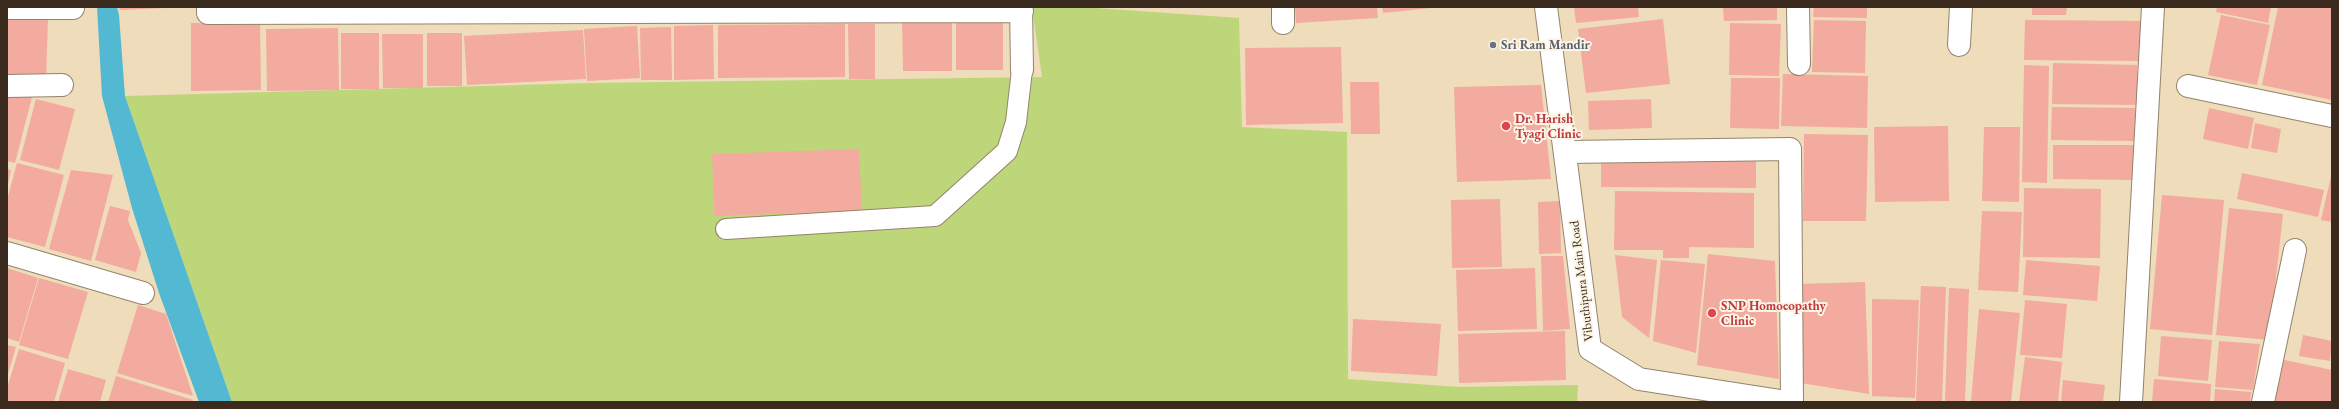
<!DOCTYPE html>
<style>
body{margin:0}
#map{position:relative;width:2339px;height:409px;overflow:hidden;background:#eedcba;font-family:"EB Garamond",serif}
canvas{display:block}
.frame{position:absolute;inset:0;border:8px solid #3b2a1e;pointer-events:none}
</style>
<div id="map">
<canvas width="2339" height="409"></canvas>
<div class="frame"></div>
</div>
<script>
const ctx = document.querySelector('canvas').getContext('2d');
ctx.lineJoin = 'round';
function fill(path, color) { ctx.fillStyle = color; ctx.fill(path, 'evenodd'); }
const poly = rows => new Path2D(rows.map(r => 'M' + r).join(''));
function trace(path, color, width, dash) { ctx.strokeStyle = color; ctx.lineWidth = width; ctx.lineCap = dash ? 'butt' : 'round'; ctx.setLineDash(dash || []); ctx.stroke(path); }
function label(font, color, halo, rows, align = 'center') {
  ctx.font = font + ' "EB Garamond",serif'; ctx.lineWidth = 4; ctx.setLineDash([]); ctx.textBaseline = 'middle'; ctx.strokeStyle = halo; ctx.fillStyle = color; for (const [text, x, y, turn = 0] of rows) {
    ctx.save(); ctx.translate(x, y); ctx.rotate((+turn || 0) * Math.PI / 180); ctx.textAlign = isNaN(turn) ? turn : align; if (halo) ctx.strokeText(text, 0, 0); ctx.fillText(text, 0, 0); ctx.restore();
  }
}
fill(poly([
 [1032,7,1082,7,1239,18,1242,127,1347,132,1348,379,1459,387,1578,385,1577,402,232,402,125,96,590,83,1042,77]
]), '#bed67a');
fill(poly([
 [97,7,117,7,119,15,125,96,232,402,199,402,159,293,132,208,102,96]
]), '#53b8d1');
fill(poly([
 [119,7,166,7,166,8,120,10],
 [1295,7,1377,7,1378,18,1296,23],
 [1382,7,1431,7,1431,8,1383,13],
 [1574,7,1638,7,1639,17,1576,23],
 [1723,7,1777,7,1777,20,1724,21],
 [1814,7,1867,7,1867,18,1813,17],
 [2032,7,2067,7,2066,15,2032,15],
 [2217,7,2271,7,2268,23,2216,12],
 [2278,7,2332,7,2332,100,2262,85],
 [2221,15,2270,25,2257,85,2208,75],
 [956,18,1003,18,1003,70,956,70],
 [7,19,48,20,46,78,7,76],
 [952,19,952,71,903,71,902,20],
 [1663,19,1670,84,1586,93,1578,29],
 [1814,20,1866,21,1865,73,1812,72],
 [2025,20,2142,21,2141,61,2024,60],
 [191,23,260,23,261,90,191,91],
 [1730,23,1781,24,1779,76,1729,75],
 [845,24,845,77,718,78,718,25],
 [848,24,875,24,875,79,849,79],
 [713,25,714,79,674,80,674,26],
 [637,26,640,78,587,81,584,29],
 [671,27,672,80,641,80,640,28],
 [338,28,339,90,267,91,266,29],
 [583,30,586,79,467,85,464,36],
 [341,33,379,33,379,89,341,89],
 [427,33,462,33,462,86,427,86],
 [382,34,423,34,423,88,383,88],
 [1341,47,1343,123,1246,125,1245,48],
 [2053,63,2137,65,2137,105,2052,104],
 [2024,65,2049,66,2047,183,2022,182],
 [1783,74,1868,76,1867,128,1781,126],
 [1731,78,1780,78,1779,129,1730,128],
 [1350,82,1379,82,1380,134,1351,134],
 [1541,85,1551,179,1457,182,1454,87],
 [7,97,32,97,15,163,7,161],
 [36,99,75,109,59,170,20,160],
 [1651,99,1652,128,1589,130,1588,101],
 [2052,107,2135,108,2135,141,2051,140],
 [2209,108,2254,118,2248,149,2203,139],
 [2255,123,2281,129,2277,153,2251,148],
 [1948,126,1949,201,1875,202,1874,127],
 [1984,127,2020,127,2019,202,1982,201],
 [1804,134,1868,135,1866,221,1803,221],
 [2053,145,2135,145,2135,180,2053,179],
 [859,149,862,211,714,216,712,154],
 [1601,160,1756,161,1756,188,1601,187],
 [17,163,64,175,45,247,7,237,7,200],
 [7,169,11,170,8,184,7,184],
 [71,170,113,175,91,261,49,249],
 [2332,172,2332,222,2321,220],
 [2242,173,2324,190,2318,217,2237,199],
 [2024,188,2101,189,2100,258,2023,257],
 [1615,191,1754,193,1754,248,1689,247,1689,258,1663,258,1663,250,1614,250],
 [2162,195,2224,200,2212,335,2150,329],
 [1500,199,1502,267,1452,268,1451,200],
 [1560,201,1561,253,1539,254,1538,202],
 [110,206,130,211,128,220,141,253,136,272,95,260],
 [2229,208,2283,214,2269,340,2216,335],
 [1982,211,2022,212,2018,292,1978,290],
 [1708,254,1775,261,1779,379,1697,365],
 [1615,255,1657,260,1649,338,1622,317],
 [1541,256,1563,256,1570,329,1543,331],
 [1661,260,1705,264,1696,353,1653,341],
 [2026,260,2100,266,2097,301,2023,295],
 [7,268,38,278,19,342,7,338],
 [1535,268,1537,329,1458,331,1456,270],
 [39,278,88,292,68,359,19,345],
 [1865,282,1869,394,1801,383,1799,284],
 [1921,286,1946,287,1942,402,1916,401],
 [1949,288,1969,289,1965,402,1945,402],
 [1872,299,1919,300,1915,398,1872,396],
 [2025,300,2067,304,2062,358,2020,355],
 [138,305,166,314,193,396,117,373],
 [1979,309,2020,313,2011,402,1971,402],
 [1353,319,1441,324,1437,376,1351,371],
 [1565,331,1566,380,1459,383,1458,334],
 [2303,335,2332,341,2330,361,2299,356],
 [2161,336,2212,340,2208,381,2158,376],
 [2219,341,2260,344,2253,390,2215,387],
 [7,345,16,347,7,377],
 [19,349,65,363,54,402,7,402,7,388],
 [2025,357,2062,362,2058,402,2019,402],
 [2280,359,2332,370,2332,402,2271,402],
 [68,369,106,380,100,402,58,402],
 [116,376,193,400,192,402,108,402],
 [2154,379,2211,384,2210,402,2152,402],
 [2063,380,2105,385,2103,402,2061,402],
 [2215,389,2251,392,2250,402,2214,402]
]), '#f2ab9e');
const service = poly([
 [726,229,935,216,1007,151,1016,122,1022,70]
]);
const minor = poly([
 [208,7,208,13,1022,11],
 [1021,7,1022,70],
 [1283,7,1283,23],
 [1798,7,1799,64],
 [7,8,73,8],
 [1959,45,1961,7],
 [7,86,62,85],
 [2188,86,2332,116],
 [1566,152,1790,149,1792,402],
 [7,253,143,293],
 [2131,402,2153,7],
 [2263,402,2295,250]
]);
const tertiary = poly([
 [1546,7,1590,349,1639,379,1787,402]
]);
trace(service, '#94836c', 22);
trace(minor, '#94836c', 24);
trace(tertiary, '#94836c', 24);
trace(service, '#fff', 20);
trace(minor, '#fff', 22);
trace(tertiary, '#fff', 22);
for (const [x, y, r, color] of [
 [1493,45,4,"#6b7280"],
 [1506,126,5,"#e0444e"],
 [1712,313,5,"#e0444e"]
]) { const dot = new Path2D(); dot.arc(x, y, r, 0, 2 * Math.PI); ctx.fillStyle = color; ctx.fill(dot); trace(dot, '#fcf5e5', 1.5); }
label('bold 13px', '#5b616d', '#fcf5e5', [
 ["Sri Ram Mandir",1501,45]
], 'left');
label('bold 13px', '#be3a42', '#fcf5e5', [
 ["Dr. Harish",1515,119],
 ["Tyagi Clinic",1515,134],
 ["SNP Homoeopathy",1721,306],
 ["Clinic",1721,321]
], 'left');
label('13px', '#3b2a1e', '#fcf5e5', [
 ["Vibuthipura Main Road",1582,281,-97]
]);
</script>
